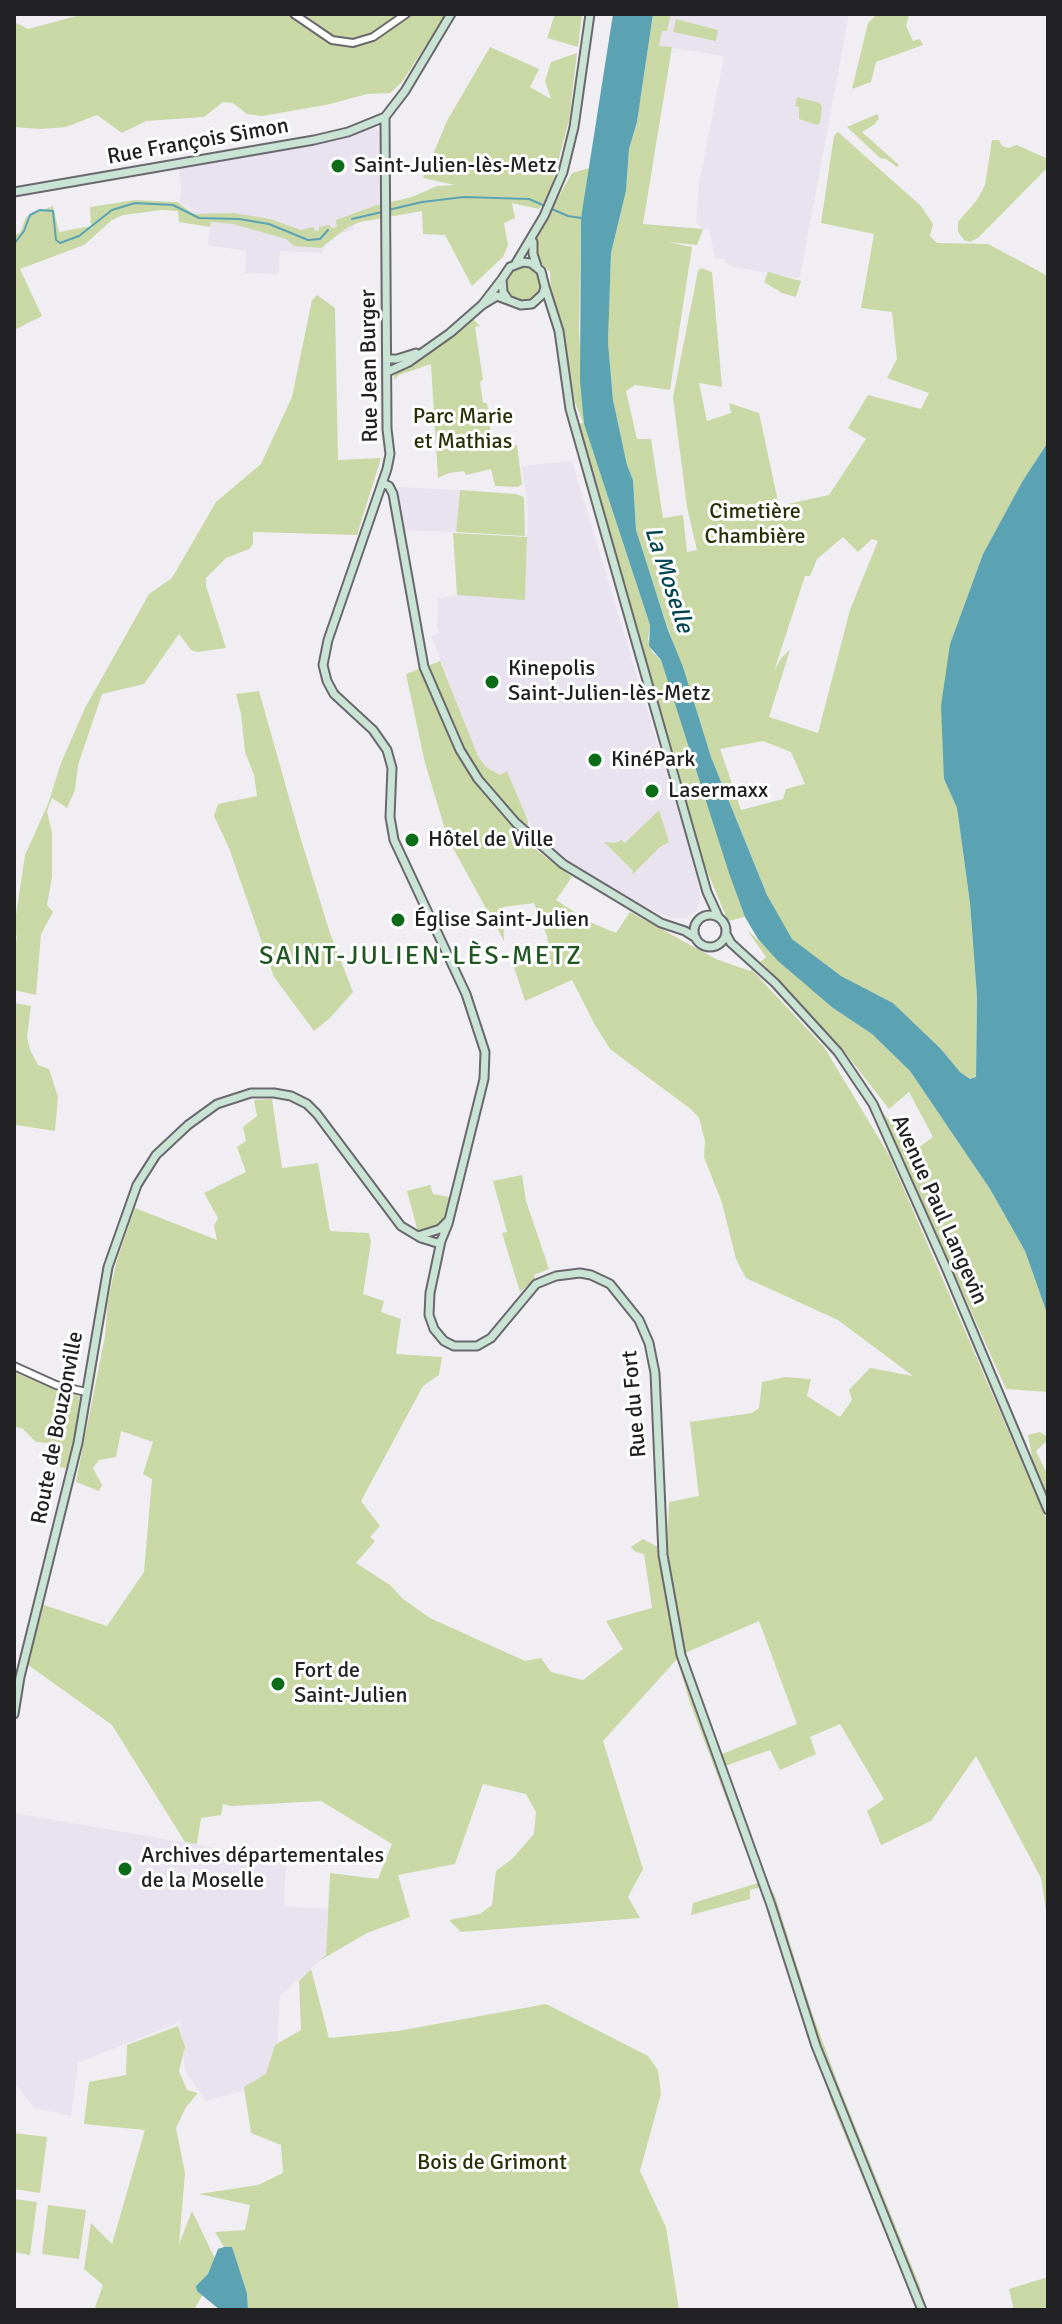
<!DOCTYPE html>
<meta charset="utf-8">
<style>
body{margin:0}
#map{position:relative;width:1062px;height:2324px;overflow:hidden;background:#f0eef3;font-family:Signika,sans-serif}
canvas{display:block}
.frame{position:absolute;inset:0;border:16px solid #212022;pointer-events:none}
</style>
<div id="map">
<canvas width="1062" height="2324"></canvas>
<div class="frame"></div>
</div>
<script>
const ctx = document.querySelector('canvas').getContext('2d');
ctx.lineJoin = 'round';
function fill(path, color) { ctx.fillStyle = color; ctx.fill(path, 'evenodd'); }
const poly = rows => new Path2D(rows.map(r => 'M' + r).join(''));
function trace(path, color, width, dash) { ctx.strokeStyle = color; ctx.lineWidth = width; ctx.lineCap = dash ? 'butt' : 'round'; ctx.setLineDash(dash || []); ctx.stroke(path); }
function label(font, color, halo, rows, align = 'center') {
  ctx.font = font + ' Signika,sans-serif'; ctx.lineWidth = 6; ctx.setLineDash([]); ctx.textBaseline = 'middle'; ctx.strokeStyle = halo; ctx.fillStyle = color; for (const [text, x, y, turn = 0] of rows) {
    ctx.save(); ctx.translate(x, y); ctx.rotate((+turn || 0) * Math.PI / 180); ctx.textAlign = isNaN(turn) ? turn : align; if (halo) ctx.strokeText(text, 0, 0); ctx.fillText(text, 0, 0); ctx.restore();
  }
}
fill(poly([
 [671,14,849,14,800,277,796,278,729,266,724,259,715,258,709,230,703,229,696,223,699,184,724,56,659,46,662,31,667,31],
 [376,128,380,132,380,207,351,214,354,230,330,235,322,253,280,251,279,274,245,273,246,251,208,245,211,216,194,214,190,207,179,204,181,192,179,169,303,146],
 [572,461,690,851,700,892,700,902,695,912,686,918,670,918,628,900,576,869,541,838,528,821,507,772,501,775,486,767,478,756,431,636,439,633,437,626,438,599,457,595,525,599,528,510,522,466],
 [396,487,460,490,456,532,404,530],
 [14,1813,286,1860,284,1906,328,1909,326,1955,280,1996,277,2054,270,2075,249,2089,206,2101,185,2071,180,2022,78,2063,71,2116,34,2108,14,2081]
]), '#e9e3ef');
fill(poly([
 [98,14,289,14,313,33,331,37,305,14,446,14,402,82,390,93,367,94,326,105,262,116,247,114,233,103,223,102,204,117,146,121,122,133,97,115,66,127,41,129,14,127,14,22,28,29,77,16],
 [555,14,582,14,578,47,547,38],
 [653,14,671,14,667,31,662,31,659,46,672,47,643,224,703,229,697,245,668,242,692,247,670,390,635,385,626,391,637,439,651,439,663,518,683,515,687,552,697,550,687,507,673,397,698,271,701,268,712,272,722,387,699,383,707,421,731,413,729,403,759,413,779,506,829,495,866,439,848,428,868,395,921,409,929,393,887,378,897,359,892,312,861,308,874,234,821,223,834,136,838,132,921,206,933,224,930,236,937,243,988,244,1048,276,1048,442,1022,482,983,554,950,644,944,779,957,808,970,903,977,997,976,1077,970,1079,960,1072,941,1049,893,1003,841,976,808,953,792,939,782,925,767,895,711,757,641,548,636,530,633,480,627,465,613,400,608,342,609,309,611,253,626,191,629,149,637,122],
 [843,537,858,552,872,539,878,541,850,610,818,733,769,717,790,650,781,658,774,671,805,576,810,576,817,559],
 [763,741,791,752,805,784,786,789,783,799,741,810,720,749],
 [877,14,909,14,906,26,913,41,920,39,923,45,876,62,871,82,852,89,868,23],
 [676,19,718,30,716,41,673,32],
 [490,47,539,69,530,87,551,99,545,81,551,62,577,53,569,120,549,196,539,209,512,203,515,218,504,223,508,245,503,257,472,286,445,235,423,234,422,211,360,222,348,227,321,248,294,246,286,239,233,224,211,222,210,227,179,222,178,211,162,210,123,215,112,220,84,245,20,269,42,316,14,330,14,235,20,233,26,217,53,206,59,232,91,226,90,207,135,200,177,202,194,214,233,213,270,219,301,230,313,227,315,231,319,230,319,227,330,225,331,228,337,227,336,220,374,206,412,197,437,186,455,185,423,178,447,121],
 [797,97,820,103,822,107,820,123,817,125,799,119,799,107,795,106],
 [877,114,879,118,875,124,862,132,899,165,897,167,886,159,880,158,847,127],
 [992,140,999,140,1002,146,1008,148,1017,145,1048,159,1048,167,978,238,970,242,964,240,958,232,958,222,977,200,985,185],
 [590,168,581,218,579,328,584,424,650,625,648,639,652,652,661,660,745,917,728,921,689,828,574,424,583,423,575,402,562,325,551,297,550,272,541,263,534,251,536,237,572,173],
 '506 284a18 18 0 1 1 36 0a18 18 0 1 1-36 0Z',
 [768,272,801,281,796,297,782,293,764,282],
 [317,295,335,308,338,460,381,458,357,535,253,532,253,544,249,549,226,558,206,578,206,586,226,648,197,652,191,650,179,634,144,684,102,694,78,765,75,790,67,808,52,798,47,811,52,833,52,877,47,905,53,912,41,934,36,995,14,990,14,957,17,937,14,928,25,855,48,804,61,763,85,708,149,594,172,578,216,502,261,464,292,397,312,300],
 [473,319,480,326,475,327,483,380,480,382,483,403,487,403,492,444,494,447,517,445,522,484,518,487,495,486,491,469,466,475,464,471,449,473,438,478,431,364,399,375,394,380,394,375,399,370,428,353],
 [460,490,516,494,524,497,525,536,456,532],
 [453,533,527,537,525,600,457,595],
 [440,661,478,756,486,767,500,775,507,771,528,821,526,842,572,877,556,900,590,922,616,933,630,912,716,959,750,971,766,957,747,930,833,1008,872,1034,910,1071,990,1189,1025,1251,1048,1316,1048,1392,1006,1389,882,1113,918,1148,933,1137,909,1092,889,1109,840,1046,762,963,752,970,824,1047,889,1155,1048,1523,1048,1923,1041,1878,976,1756,931,1821,881,1845,867,1811,884,1799,840,1724,810,1737,816,1754,780,1770,770,1750,725,1766,767,1882,775,1896,811,2010,839,2086,919,2284,927,2310,917,2310,834,2109,760,1887,750,1890,750,1899,691,1915,693,1903,758,1883,690,1703,677,1659,603,1741,643,1869,628,1897,640,1918,461,1932,449,1920,480,1914,492,1905,496,1871,512,1859,534,1834,536,1812,526,1794,483,1784,455,1864,398,1875,410,1917,367,1933,319,1961,326,1955,330,1873,378,1879,392,1844,321,1801,231,1806,223,1804,221,1815,201,1818,197,1844,185,1842,112,1725,24,1662,38,1603,107,1626,144,1572,152,1479,143,1474,153,1442,121,1431,116,1457,99,1460,93,1468,102,1485,99,1491,76,1482,105,1336,108,1301,116,1263,135,1208,217,1240,214,1226,218,1218,204,1193,246,1172,237,1147,246,1141,243,1127,257,1116,254,1100,272,1099,282,1168,318,1163,330,1231,369,1233,371,1242,363,1294,384,1301,381,1312,401,1319,396,1354,442,1357,439,1375,423,1386,361,1501,380,1526,370,1537,375,1541,356,1563,390,1585,403,1599,430,1618,525,1661,541,1658,551,1672,583,1680,623,1649,606,1621,652,1608,644,1554,636,1552,631,1547,643,1539,656,1546,667,1545,669,1502,699,1496,690,1422,752,1413,759,1408,762,1382,785,1377,811,1379,807,1396,840,1417,852,1400,849,1390,870,1368,913,1376,838,1320,746,1278,736,1259,722,1203,704,1157,705,1141,699,1118,692,1110,610,1049,595,1025,572,980,525,1001,514,967,550,957,547,936,534,903,503,907,504,941,448,839,425,763,406,674],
 [759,1621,797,1724,722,1754,685,1653],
 [259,691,299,833,330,933,353,992,330,1018,314,1031,274,977,229,848,214,816,218,804,257,796,254,775,245,752,241,714,236,694],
 [659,810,669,842,660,847,632,875,633,871,604,842,616,843,621,840,625,843],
 [14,1003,31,1006,27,1037,30,1050,38,1065,49,1069,58,1097,55,1131,16,1125,14,1149],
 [522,1175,526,1201,549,1269,534,1275,535,1279,520,1292,502,1233,507,1232,493,1181],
 [430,1185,433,1194,450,1197,445,1219,438,1227,418,1232,407,1191],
 [14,1372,58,1391,80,1396,74,1442,66,1468,60,1467,59,1459,48,1443,36,1442,23,1429,14,1426],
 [1040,1432,1048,1437,1048,1440,1036,1451,1048,1476,1048,1496,1033,1463,1028,1435],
 [311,1969,329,2038,398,2031,546,2004,648,2056,658,2070,661,2094,640,2171,666,2227,679,2310,248,2310,247,2293,232,2248,224,2247,215,2232,245,2230,250,2205,199,2194,258,2185,283,2173,281,2145,251,2133,244,2087,266,2074,275,2045,301,2030,299,1981],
 [178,2026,185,2047,179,2071,187,2090,198,2093,186,2107,176,2128,185,2173,179,2244,192,2211,219,2267,195,2308,94,2310,103,2285,84,2269,91,2223,112,2244,145,2130,84,2124,89,2082,126,2075,127,2045],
 [14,2133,47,2137,40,2193,14,2189],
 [14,2199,37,2202,30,2255,14,2252],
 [48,2205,86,2210,79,2259,42,2254],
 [1048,2277,1048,2310,1014,2310,1009,2289]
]), '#cad8a5');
fill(poly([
 [613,14,653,14,637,122,629,149,626,191,611,253,608,342,613,400,627,465,633,480,636,530,668,630,683,667,711,757,767,895,792,939,841,976,893,1003,941,1049,960,1072,970,1079,976,1077,977,997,970,903,957,808,944,779,941,706,950,644,983,554,1022,482,1048,442,1046,798,1048,809,1048,1316,1025,1251,990,1189,910,1071,872,1034,833,1008,778,961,758,939,745,917,729,873,661,660,649,646,650,625,584,424,580,381,581,218],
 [224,2247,232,2247,247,2293,248,2310,220,2310,197,2291,196,2286,208,2274,218,2249]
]), '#5ba3b3');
trace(poly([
 [388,210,422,202,464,197,529,199,568,216,581,218],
 [352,219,382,212],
 [14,244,24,231,30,215,40,210,53,211,56,240,60,243,79,236,112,210,135,203,173,205,199,218,239,219,269,224,308,240,320,239,328,230]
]), '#5ba3b3', 2);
const tertiary = poly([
 [294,14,332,40,353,43,373,37,406,14],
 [14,1366,56,1385,86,1392]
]);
const secondary = poly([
 [451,14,405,91,385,117,387,429,390,454,387,469,328,640,323,665,327,681,334,694,373,730,387,750,392,768,390,817,394,840,466,994,485,1052,484,1079,448,1224,441,1241,430,1293,429,1315,434,1329,444,1341,454,1346,477,1346,491,1338,536,1284,556,1276,580,1273,591,1275,610,1284,639,1320,649,1343,655,1373,663,1555,681,1655,771,1905,816,2046,922,2310],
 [14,192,314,140,348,132,385,117],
 [533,242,533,254,537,266],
 [516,263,544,216,563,172,574,127,590,14],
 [545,287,559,331,570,409,707,892,718,916],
 [482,305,497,296,521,305,532,304,543,294,545,287,541,271,531,263,523,262,510,267,502,279,503,292,507,298],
 [387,359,397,359,416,353],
 [387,372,409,362,450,333,482,305,502,279],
 [382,483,389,486,393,494,424,667,460,750,478,779,516,823,563,864,661,923,685,931,696,938],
 '694 931a16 16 0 1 1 32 0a16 16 0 1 1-32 0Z',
 [726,934,731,943,775,983,838,1052,873,1104,947,1270,1048,1510],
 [418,1236,440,1229,448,1221],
 [14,1714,20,1677,78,1443,108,1267,137,1185,156,1155,188,1125,217,1104,251,1093,274,1093,291,1096,307,1104,317,1114,401,1226,421,1238,437,1243,441,1241]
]);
trace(tertiary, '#6a686c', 10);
trace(secondary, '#6a686c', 11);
trace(tertiary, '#fff', 6);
trace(secondary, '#c9e4d4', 7);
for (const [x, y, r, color] of [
 [338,166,8,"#0c6c18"],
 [492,682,8,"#0c6c18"],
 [595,760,8,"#0c6c18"],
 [652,791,8,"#0c6c18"],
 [412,840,8,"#0c6c18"],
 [398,920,8,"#0c6c18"],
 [278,1684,8,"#0c6c18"],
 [125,1869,8,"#0c6c18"]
]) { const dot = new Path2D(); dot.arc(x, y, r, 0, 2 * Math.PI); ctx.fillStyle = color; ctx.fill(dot); trace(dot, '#fff', 3); }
label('22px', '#212022', '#fff', [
 ["Rue François Simon",198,142,-10],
 ["Rue Jean Burger",370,366,-91],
 ["Avenue Paul Langevin",939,1210,66],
 ["Rue du Fort",635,1404,-95],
 ["Route de Bouzonville",58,1428,-79]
]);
label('22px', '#212022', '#fff', [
 ["Saint-Julien-lès-Metz",354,166],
 ["Kinepolis",508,669],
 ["Saint-Julien-lès-Metz",508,694],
 ["KinéPark",611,760],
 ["Lasermaxx",668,791],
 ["Hôtel de Ville",428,840],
 ["Église Saint-Julien",414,920],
 ["Fort de",294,1671],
 ["Saint-Julien",294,1696],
 ["Archives départementales",141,1856],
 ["de la Moselle",141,1881]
], 'left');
label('22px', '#283106', '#fff', [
 ["Parc Marie",463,417],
 ["et Mathias",463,442],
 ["Cimetière",755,512],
 ["Chambière",755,537],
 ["Bois de Grimont",492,2163]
]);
label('italic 24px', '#004551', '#fff', [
 ["La Moselle",668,580,72]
]);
ctx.letterSpacing = '2px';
label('26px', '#205622', '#fff', [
 ["SAINT-JULIEN-LÈS-METZ",421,957]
]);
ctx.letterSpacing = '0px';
</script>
